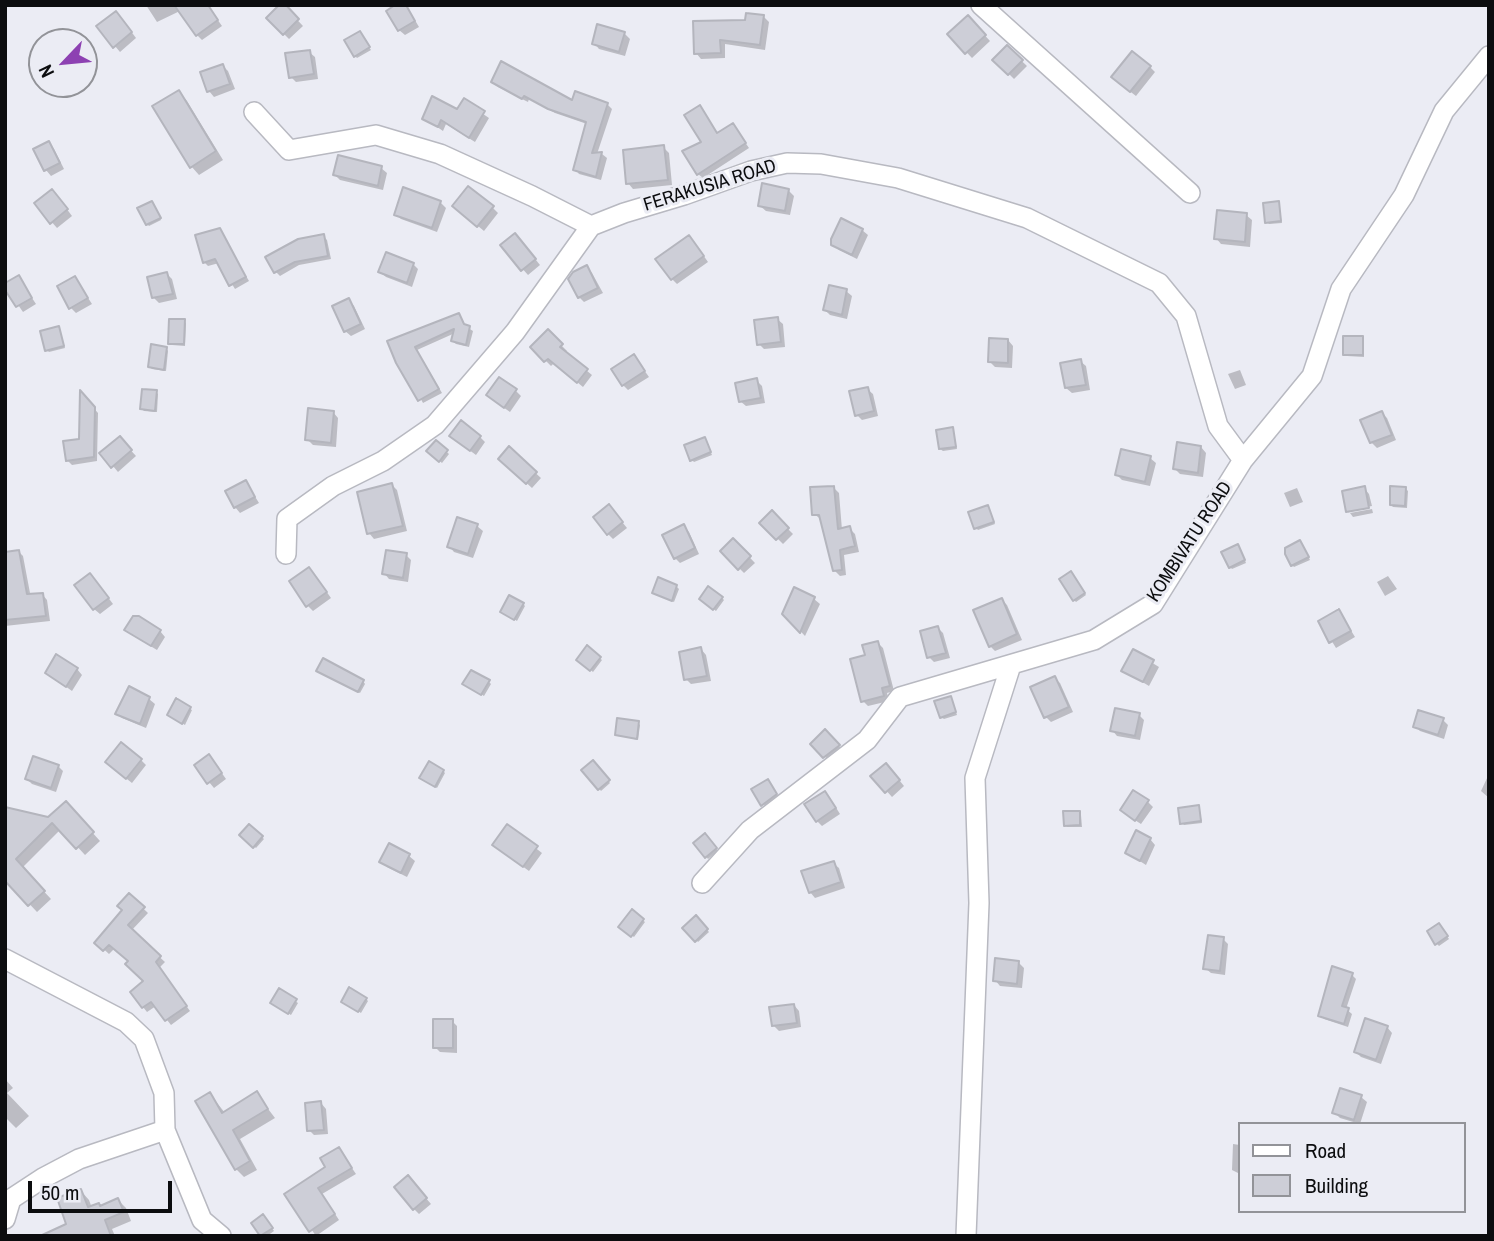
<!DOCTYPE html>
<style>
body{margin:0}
#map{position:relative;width:1494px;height:1241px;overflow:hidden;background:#ebecf4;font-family:"Archivo Narrow",sans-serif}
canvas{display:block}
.frame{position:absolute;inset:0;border:7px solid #0c0d0f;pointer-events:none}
.legend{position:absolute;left:1238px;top:1122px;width:228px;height:91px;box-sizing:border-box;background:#ebecf4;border:2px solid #929398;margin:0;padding:9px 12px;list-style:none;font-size:21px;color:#0c0d0f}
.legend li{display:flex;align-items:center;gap:14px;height:35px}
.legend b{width:35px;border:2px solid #929398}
.north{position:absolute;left:28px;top:28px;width:70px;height:70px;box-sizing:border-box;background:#ebecf4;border:2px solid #929398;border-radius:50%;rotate:244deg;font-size:19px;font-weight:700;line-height:28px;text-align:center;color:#0c0d0f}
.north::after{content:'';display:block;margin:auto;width:24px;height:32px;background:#8d41b2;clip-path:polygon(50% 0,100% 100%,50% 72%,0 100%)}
.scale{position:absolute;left:28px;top:1181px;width:144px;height:32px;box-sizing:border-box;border:4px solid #0c0d0f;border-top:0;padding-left:9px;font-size:21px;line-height:24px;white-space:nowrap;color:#0c0d0f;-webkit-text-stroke:5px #ebecf4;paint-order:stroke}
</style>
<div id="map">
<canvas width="1494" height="1241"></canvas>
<div class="frame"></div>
<ul class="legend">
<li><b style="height:9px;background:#fff"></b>Road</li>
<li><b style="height:19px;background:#cdced7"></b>Building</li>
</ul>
<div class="north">N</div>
<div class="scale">50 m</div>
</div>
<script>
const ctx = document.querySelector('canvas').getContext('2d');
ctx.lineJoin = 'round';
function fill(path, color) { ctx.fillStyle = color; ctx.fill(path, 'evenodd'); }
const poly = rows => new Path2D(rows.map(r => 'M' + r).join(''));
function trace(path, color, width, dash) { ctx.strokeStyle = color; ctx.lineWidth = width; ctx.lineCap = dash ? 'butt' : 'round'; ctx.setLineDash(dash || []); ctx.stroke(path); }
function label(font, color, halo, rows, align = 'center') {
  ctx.font = font + ' "Archivo Narrow",sans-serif'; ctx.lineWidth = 6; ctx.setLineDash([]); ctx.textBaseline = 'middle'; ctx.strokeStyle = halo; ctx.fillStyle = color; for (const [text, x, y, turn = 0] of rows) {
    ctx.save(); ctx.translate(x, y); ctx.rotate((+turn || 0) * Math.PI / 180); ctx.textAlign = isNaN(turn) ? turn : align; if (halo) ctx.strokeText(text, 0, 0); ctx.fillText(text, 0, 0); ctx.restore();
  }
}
fill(poly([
 [146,5,180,5,182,10,157,22],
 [283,5,303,26,289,39,268,18],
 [406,5,419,27,405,35,399,30],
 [210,9,222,26,202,40,197,35],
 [764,17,769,22,765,50,725,44,725,58,701,59,696,53,746,22],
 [968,17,990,41,972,58,949,34],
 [121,18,136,38,120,52,115,46],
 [624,33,630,39,625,56,599,49,594,43],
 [361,35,371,50,357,58,355,56],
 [1007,47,1027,66,1014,79,995,60],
 [309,52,315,57,318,79,296,82,291,77],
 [223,66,228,71,235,89,214,97,209,91],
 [1150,67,1155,72,1136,96,1119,83],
 [493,82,573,102,607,104,612,109,597,154,602,154,607,158,601,180,579,174,575,169,587,124,555,113,529,99,528,102,498,87],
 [179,92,187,101,223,160,199,175,191,166],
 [464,101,489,118,475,142,446,124,443,131,424,118,458,111],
 [700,107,718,134,733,125,749,148,703,178,698,174,703,142],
 [49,143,54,149,64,169,51,176,46,170],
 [663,147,669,153,672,185,633,189,628,183],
 [381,168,387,173,383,190,340,180,335,175],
 [788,190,794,196,790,215,766,211,760,206],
 [57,196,72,216,57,228,36,204],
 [440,202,446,208,437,232,401,219,396,214],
 [1278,203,1282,223,1269,224,1267,222],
 [154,205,161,220,149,226,147,224],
 [493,208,498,213,484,231,460,211],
 [1246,215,1252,220,1250,247,1221,244,1216,238],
 [219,230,249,281,235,289,219,263,208,266,204,262],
 [862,230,868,235,857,259,839,250,833,245],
 [323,236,327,240,331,259,299,265,280,276,276,272],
 [520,240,540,265,528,275,502,246],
 [694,242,708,262,677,284,672,279],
 [413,264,418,269,412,287,386,277,380,272],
 [587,267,592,273,603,293,584,302,579,297],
 [167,274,172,279,177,299,159,303,154,298],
 [18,277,36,304,23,312,5,286],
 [75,278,92,304,76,313,70,307],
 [846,291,852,296,847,319,830,315,825,310],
 [349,300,354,306,365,329,351,336,345,331],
 [458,315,465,326,473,331,469,347,456,344,453,341,455,333,417,350,442,393,423,403,390,342],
 [777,319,783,324,785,347,764,349,759,344],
 [184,321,186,323,185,346,172,345,170,343],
 [59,328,65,348,49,352,47,350],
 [548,332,567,351,565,353,592,375,583,387,554,363,551,366,532,347],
 [1362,338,1364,340,1364,357,1347,356,1344,354],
 [1008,340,1013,346,1012,368,995,367,990,362],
 [166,348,168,351,166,371,152,369,150,367],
 [634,356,649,377,628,390,623,385],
 [1080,361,1086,366,1090,390,1072,393,1066,388],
 [1240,370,1246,385,1235,389,1228,374],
 [756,380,762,386,765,403,746,406,740,401],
 [867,389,873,394,878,416,862,420,857,415],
 [516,391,521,396,510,412,493,400],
 [156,392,158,394,157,412,144,411,142,409],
 [81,394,98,413,97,461,72,465,68,461,81,440],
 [333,412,338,418,336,447,313,445,307,439],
 [1382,413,1387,418,1396,440,1377,448,1371,442],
 [952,429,957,449,943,451,940,449],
 [480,437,485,442,476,455,457,441],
 [705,439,712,455,694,462,692,460],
 [436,442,449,454,442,463,428,451],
 [125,444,136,456,118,472,113,466],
 [1201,447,1206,453,1203,477,1180,474,1175,469],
 [509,449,541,478,532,488,500,459],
 [1150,458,1156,463,1150,486,1122,480,1117,475],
 [246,482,259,503,240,513,235,507],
 [392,485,397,490,407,531,374,539,369,533],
 [833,487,839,493,842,530,849,528,855,534,859,552,844,555,846,575,840,576,834,570,822,520,814,514],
 [1297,488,1303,502,1290,507,1284,493],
 [1364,488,1369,494,1372,506,1349,510,1349,513,1348,511],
 [1405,488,1408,491,1407,508,1393,507,1391,505],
 [988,507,995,524,978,530,976,528],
 [1372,509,1373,513,1353,517,1350,513],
 [614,512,627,528,613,539,608,534],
 [772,513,793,534,783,544,762,523],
 [477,526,483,531,473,558,454,552,449,546],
 [683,526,689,532,699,554,680,563,675,558],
 [733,540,755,563,744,573,722,551],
 [1302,544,1310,560,1294,567,1292,565],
 [1240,548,1246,563,1232,569,1230,567],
 [19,552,23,556,30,593,5,598],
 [406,555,411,560,408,582,389,579,384,573],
 [314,574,331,598,313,611,308,606],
 [1073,576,1086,595,1076,602,1074,600],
 [1388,576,1397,589,1385,596,1377,582],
 [95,580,113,604,100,614,94,609],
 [676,586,679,589,674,602,654,593],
 [795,590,814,599,820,604,805,636,784,614],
 [42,594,47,600,50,621,5,626,5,606],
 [722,598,724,600,716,611,703,601],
 [1002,600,1007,605,1022,640,995,651,990,646],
 [523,604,525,606,517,621,504,613],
 [1339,611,1355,637,1336,648,1320,622],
 [938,628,943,633,950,658,934,662,929,657],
 [160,631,165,637,157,650,132,635],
 [878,643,883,648,894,691,887,693,889,701,868,706,863,701,867,657],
 [587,648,602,660,593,672,578,659],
 [701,649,706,655,711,681,691,684,686,679],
 [1133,651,1159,667,1149,686,1124,671],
 [77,669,82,675,72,691,47,673],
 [321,673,363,681,365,684,360,693],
 [1054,678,1060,683,1073,712,1051,722,1046,717],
 [489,682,491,684,484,696,467,686],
 [130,689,149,699,155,704,146,728,122,718,117,713],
 [951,698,957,715,944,719,941,717],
 [176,701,192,710,185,725,171,717],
 [1139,715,1144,720,1140,740,1117,736,1112,730],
 [1443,720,1448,725,1444,739,1420,731,1415,726],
 [638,723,640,725,638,740,617,735],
 [825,732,844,751,830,762,813,744],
 [141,760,146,765,132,783,113,768],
 [214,762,226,779,214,788,209,782],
 [593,763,610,783,601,791,584,770],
 [58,766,63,771,56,792,32,784,27,779],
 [891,770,904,786,892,797,873,776],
 [443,771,445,773,437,788,424,780],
 [1488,776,1489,777,1489,798,1481,791],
 [768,782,781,800,768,810,754,790],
 [830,798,840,814,822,826,817,821],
 [1148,802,1153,807,1141,824,1127,815],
 [1199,807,1202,823,1184,825,1182,823],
 [5,808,49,819,73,811,100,841,85,855,61,829,22,868,51,899,37,912,5,878],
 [1079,813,1081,815,1082,827,1067,827,1065,825],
 [249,826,264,839,256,848,241,835],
 [507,826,542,853,529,871,500,850],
 [705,835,718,851,708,859,696,843],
 [1150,839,1155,845,1146,865,1127,853],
 [409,856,415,861,407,877,387,867,382,861],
 [833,863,839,868,845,888,815,898,810,892],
 [129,895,148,913,131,931,165,962,159,968,190,1011,171,1025,156,1006,147,1012,143,1007,145,981,130,961,115,948,109,954,97,943,124,910],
 [632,912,645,922,634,937,620,926],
 [696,918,709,932,698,942,685,928],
 [1441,927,1449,939,1439,946,1437,944],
 [1223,939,1228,944,1225,975,1211,973,1205,968],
 [1018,962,1024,968,1022,988,1000,986,995,980],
 [1333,968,1352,975,1356,979,1346,1009,1352,1014,1348,1027,1324,1019,1320,1015],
 [366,999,368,1001,361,1013,345,1003],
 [295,1001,298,1003,291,1015,274,1005],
 [794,1005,799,1011,801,1027,779,1031,773,1025],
 [452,1021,457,1026,457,1053,440,1052,435,1047],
 [1387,1027,1392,1033,1381,1064,1361,1057,1356,1052],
 [5,1079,13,1088,7,1093,29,1116,16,1128,5,1117],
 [256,1093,275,1118,240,1139,257,1170,244,1177,236,1169,210,1094,225,1113],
 [1361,1097,1367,1102,1360,1124,1340,1118,1334,1112],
 [321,1103,326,1109,328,1134,314,1135,309,1130],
 [1233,1144,1240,1145,1240,1174,1232,1170],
 [339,1149,356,1174,322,1194,339,1220,316,1236,287,1194,327,1168],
 [413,1183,431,1204,419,1214,414,1209],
 [81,1191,89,1200,92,1208,100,1207,118,1200,126,1208,131,1221,112,1229,115,1236,48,1236,68,1225],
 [265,1218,274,1231,267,1236,263,1236,253,1223]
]), '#0003');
const building = poly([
 [174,5,208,5,218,20,196,36,174,5],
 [279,5,286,5,299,19,283,35,266,18,279,5],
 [395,5,406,5,415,21,398,31,386,11,395,5],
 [116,11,132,32,113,48,96,26,116,11],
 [746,13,764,15,760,45,720,40,721,53,694,54,693,21,745,20,746,13],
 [968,15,986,35,965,54,947,34,968,15],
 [597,24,625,32,619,52,592,44,597,24],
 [360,31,370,47,354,57,344,40,360,31],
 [1007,45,1023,60,1008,75,992,60,1007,45],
 [310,50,314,74,289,78,285,53,310,50],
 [1132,51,1151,66,1130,92,1111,77,1132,51],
 [501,61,572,100,575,91,608,103,592,153,602,152,596,177,573,170,586,122,548,109,524,96,522,99,491,82,501,61],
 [223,64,230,84,207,92,200,72,223,64],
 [179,90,216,151,190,168,152,106,179,90],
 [432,96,457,109,464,98,485,111,469,138,441,120,438,127,422,119,432,96],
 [700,105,717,133,733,123,746,143,697,175,682,151,701,142,684,115,700,105],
 [49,141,60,163,44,171,33,149,49,141],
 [664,145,668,180,626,184,623,150,664,145],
 [338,155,382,166,378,186,333,175,338,155],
 [762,183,789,189,785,211,758,206,762,183],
 [468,186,494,206,477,227,452,206,468,186],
 [403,187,441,201,432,228,394,215,403,187],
 [52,189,68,209,50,224,34,203,52,189],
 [152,201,161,218,146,225,137,208,152,201],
 [1279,201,1281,221,1265,223,1263,203,1279,201],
 [1217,210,1247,213,1245,242,1214,239,1217,210],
 [841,218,863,229,852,255,831,245,831,239,841,218],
 [220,228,246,277,229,286,215,259,203,263,195,235,220,228],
 [515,233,536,259,521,271,500,245,515,233],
 [324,234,328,256,295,262,274,273,265,257,298,239,324,234],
 [689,235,704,256,671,280,655,259,689,235],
 [386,252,414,263,407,283,378,272,386,252],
 [587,265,598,288,578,298,568,279,573,272,587,265],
 [167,272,173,294,152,298,147,277,167,272],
 [19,275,32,298,16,307,5,290,5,283,19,275],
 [75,276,88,298,69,309,57,286,75,276],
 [829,285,847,289,842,315,823,310,829,285],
 [349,298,361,324,344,332,332,306,349,298],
 [459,313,464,324,470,326,466,345,451,341,454,329,415,347,439,389,418,401,396,363,387,341,459,313],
 [778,317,781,342,757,345,754,320,778,317],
 [169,319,185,319,184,344,168,344,169,319],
 [59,326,64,346,45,351,40,331,59,326],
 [548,329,563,344,560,347,588,369,577,383,548,359,544,362,530,347,548,329],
 [1343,336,1363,336,1363,355,1343,355,1343,336],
 [989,338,1008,339,1008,363,988,362,989,338],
 [151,344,167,347,164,370,148,367,151,344],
 [634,354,645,371,622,386,611,369,634,354],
 [1081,359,1086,385,1065,388,1060,363,1081,359],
 [499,377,517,389,504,408,486,395,499,377],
 [757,378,761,398,739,402,735,383,757,378],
 [868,387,874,411,855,416,849,391,868,387],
 [142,389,157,390,155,411,140,409,142,389],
 [80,390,95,407,94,457,66,461,63,441,79,439,80,390],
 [308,408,334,411,331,443,305,440,308,408],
 [1382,411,1392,435,1370,443,1360,420,1382,411],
 [461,420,481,436,470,451,449,436,461,420],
 [953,427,956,447,939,449,936,430,953,427],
 [120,436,132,450,111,468,99,453,120,436],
 [705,437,711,452,690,461,684,445,705,437],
 [436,440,448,450,439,462,426,451,436,440],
 [1177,442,1201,446,1198,473,1173,469,1177,442],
 [509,446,537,472,526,484,498,459,509,446],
 [1121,449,1151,456,1145,482,1115,475,1121,449],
 [246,480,255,497,234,508,225,491,246,480],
 [392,483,403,526,367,534,357,492,392,483],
 [834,486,838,529,850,526,855,546,840,550,842,570,833,571,819,515,812,515,810,487,834,486],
 [1365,486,1369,508,1346,512,1342,491,1365,486],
 [1390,486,1406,487,1405,506,1390,505,1390,486],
 [609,504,623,522,607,535,593,517,609,504],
 [988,505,994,522,974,529,968,512,988,505],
 [772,510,789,528,776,540,759,523,772,510],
 [457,517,478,524,468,554,447,547,457,517],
 [684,524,695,548,674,559,662,535,684,524],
 [733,538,751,556,738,570,720,551,733,538],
 [1300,540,1309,557,1291,566,1285,554,1285,548,1300,540],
 [1238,544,1245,560,1229,568,1221,552,1238,544],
 [19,550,27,594,43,593,46,616,5,620,5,552,19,550],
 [386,550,407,553,403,578,382,574,386,550],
 [309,567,327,592,306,607,289,581,309,567],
 [1071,571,1085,593,1073,601,1059,579,1071,571],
 [90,573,109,598,93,610,74,585,90,573],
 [658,577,677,585,672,601,652,593,658,577],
 [708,586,723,597,713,610,699,599,708,586],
 [794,587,815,597,800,633,782,614,794,587],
 [509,595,524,603,514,620,500,612,509,595],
 [1002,598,1017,634,989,647,973,610,1002,598],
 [1339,609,1351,631,1329,643,1318,621,1339,609],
 [133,616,139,616,161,630,151,646,124,630,133,616],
 [938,626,946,653,927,658,920,631,938,626],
 [878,641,890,686,882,688,884,696,861,702,850,659,865,655,862,645,878,641],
 [587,645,601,657,590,671,576,660,587,645],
 [701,647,707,676,684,680,679,652,701,647],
 [1133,649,1154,660,1143,682,1121,671,1133,649],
 [56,654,78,668,66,687,45,673,56,654],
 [323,658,364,680,358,692,316,671,323,658],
 [471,670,490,680,481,695,462,684,471,670],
 [1055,676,1069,707,1044,718,1030,687,1055,676],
 [129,686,150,697,140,724,115,714,129,686],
 [951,696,956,712,940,718,934,701,951,696],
 [176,698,191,707,182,724,167,715,176,698],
 [1115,708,1140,713,1135,736,1110,731,1115,708],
 [1418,710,1444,718,1438,735,1413,727,1418,710],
 [617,718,639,721,637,739,615,735,617,718],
 [825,729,840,745,823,758,810,744,825,729],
 [121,742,142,759,126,779,105,762,121,742],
 [209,754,222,773,207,784,194,765,209,754],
 [33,756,59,765,51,788,25,779,33,756],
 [593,760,610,780,598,790,581,770,593,760],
 [429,761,444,770,435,787,419,778,429,761],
 [886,763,900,780,885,793,870,776,886,763],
 [768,779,777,794,761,806,751,789,768,779],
 [1133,790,1149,800,1135,821,1120,810,1133,790],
 [825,791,836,808,816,822,804,804,825,791],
 [66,801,94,832,76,849,52,823,16,859,45,891,28,906,5,881,5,807,48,817,66,801],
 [1199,805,1201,821,1180,824,1178,808,1199,805],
 [1063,811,1080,811,1080,825,1064,826,1063,811],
 [249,824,263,836,253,848,239,835,249,824],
 [507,824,538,846,523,867,492,845,507,824],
 [1136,830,1151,838,1140,861,1125,853,1136,830],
 [705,833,717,848,705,858,693,843,705,833],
 [389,843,410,854,401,873,379,862,389,843],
 [834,861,841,882,809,893,801,871,834,861],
 [129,893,145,907,128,925,161,956,156,962,187,1006,165,1021,151,1002,142,1008,130,992,143,981,125,964,128,961,109,945,103,951,94,943,122,910,117,906,129,893],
 [632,909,644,919,631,937,618,927,632,909],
 [696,915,708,929,695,942,682,928,696,915],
 [1439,923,1448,936,1435,945,1427,931,1439,923],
 [1208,935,1224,937,1220,971,1203,969,1208,935],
 [995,958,1019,961,1017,984,993,981,995,958],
 [1332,966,1353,973,1342,1006,1349,1008,1344,1024,1318,1016,1332,966],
 [349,987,367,998,358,1012,341,1002,349,987],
 [279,988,297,999,288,1014,270,1003,279,988],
 [794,1004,797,1023,772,1026,769,1007,794,1004],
 [1365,1018,1388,1026,1376,1060,1354,1052,1365,1018],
 [433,1019,453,1019,453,1048,433,1048,433,1019],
 [1340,1088,1362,1095,1354,1120,1332,1113,1340,1088],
 [257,1091,268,1109,233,1130,250,1161,235,1170,195,1101,210,1092,222,1113,257,1091],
 [321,1101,324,1130,307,1131,305,1103,321,1101],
 [339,1147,352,1168,318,1188,335,1214,309,1232,284,1194,325,1167,320,1158,339,1147],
 [408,1175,427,1198,413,1210,394,1187,408,1175],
 [81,1189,88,1207,99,1203,100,1206,118,1198,124,1212,105,1220,111,1236,40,1236,66,1224,57,1198,81,1189],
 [263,1214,273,1228,260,1236,251,1223,263,1214]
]);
fill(building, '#cdced7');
trace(building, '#b4b5bd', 2);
const street = poly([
 [981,5,1190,193],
 [254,112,289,150,376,135,440,154,532,196,591,226],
 [286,554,287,519,333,486,383,461,435,425,515,332,591,226,624,213,684,195,751,171,787,163,821,164,898,178,1027,218,1159,283,1186,316,1218,426,1243,460],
 [702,883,750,830,867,740,900,697,1094,640,1153,604,1243,460,1312,376,1341,289,1404,195,1444,111,1489,56],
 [5,959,126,1022,144,1039,164,1093,165,1130,202,1220,221,1236],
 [5,1219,11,1199,43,1178,79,1159,165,1130],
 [966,1236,979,903,975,778,1011,665]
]);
trace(street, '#b8b9c1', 22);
trace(street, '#fff', 19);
label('19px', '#0c0d0f', '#ebecf4', [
 ["FERAKUSIA ROAD",710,186,-17],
 ["KOMBIVATU ROAD",1190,542,-57]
]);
</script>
